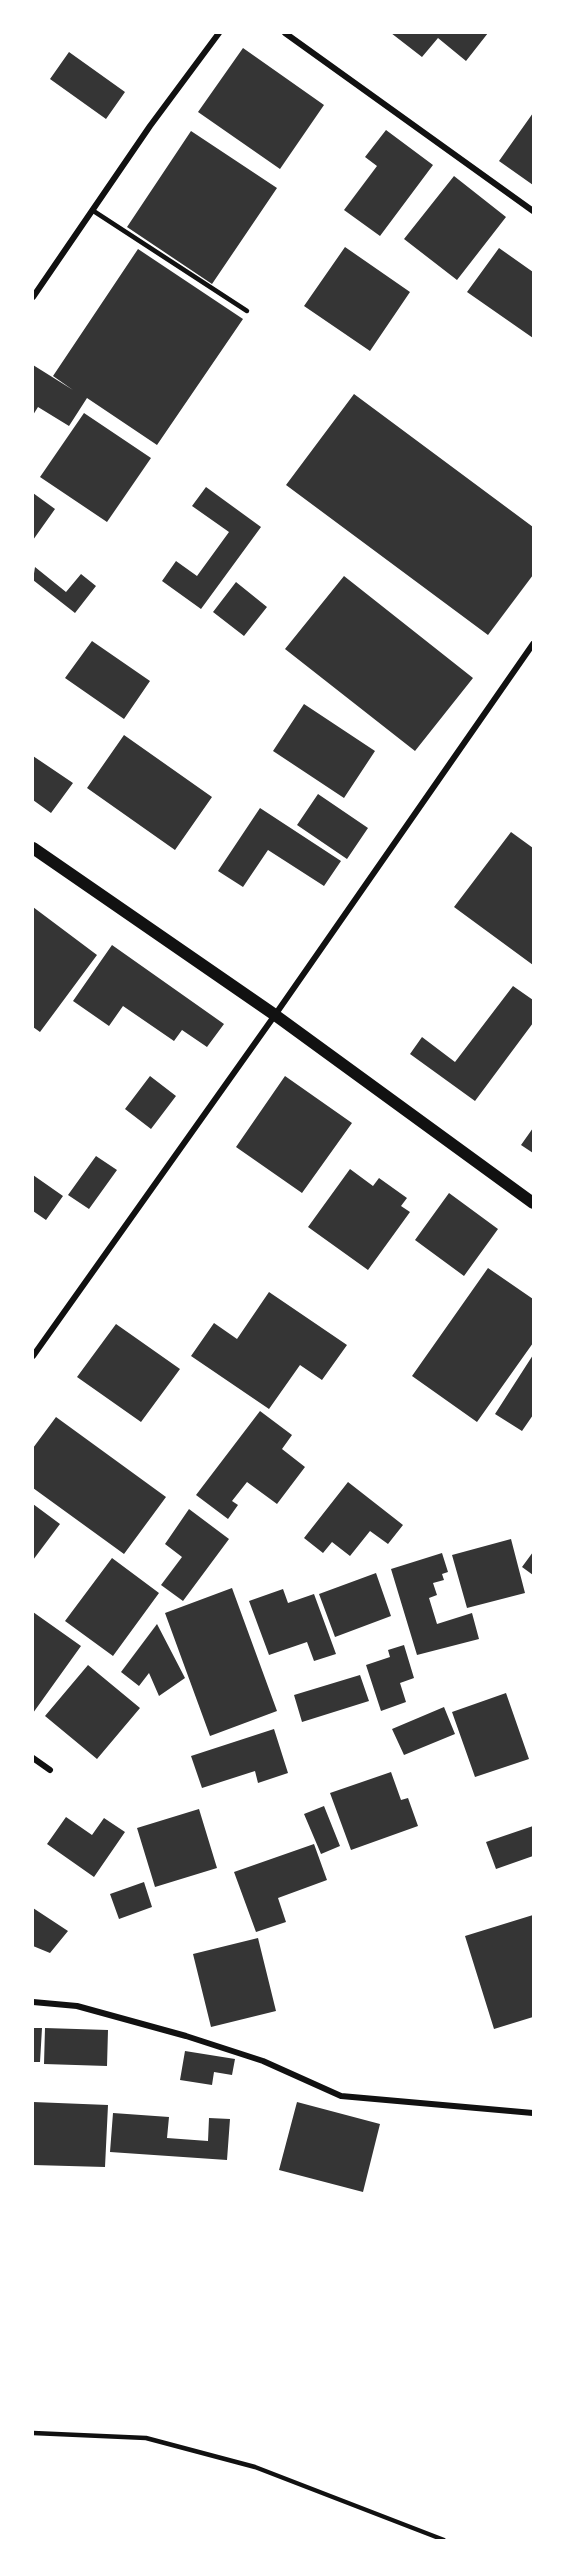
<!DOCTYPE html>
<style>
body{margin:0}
#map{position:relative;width:566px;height:2573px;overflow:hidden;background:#fff;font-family:Helvetica,sans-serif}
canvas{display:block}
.frame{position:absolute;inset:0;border:34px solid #fff;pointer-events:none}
</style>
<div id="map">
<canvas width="566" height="2573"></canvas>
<div class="frame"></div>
</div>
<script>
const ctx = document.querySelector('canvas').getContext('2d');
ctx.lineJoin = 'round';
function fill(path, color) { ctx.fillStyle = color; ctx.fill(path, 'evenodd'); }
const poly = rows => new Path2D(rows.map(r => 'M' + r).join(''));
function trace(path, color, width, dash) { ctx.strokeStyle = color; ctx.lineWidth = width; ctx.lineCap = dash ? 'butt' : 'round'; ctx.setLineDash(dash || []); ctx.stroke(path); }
fill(poly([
 [391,33,488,33,466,61,438,38,422,57],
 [243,48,324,105,280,169,198,112],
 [69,52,125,92,106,119,50,79],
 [533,113,533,185,499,161],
 [386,130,433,165,380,236,344,210,377,166,365,157],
 [191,131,277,188,212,284,127,227],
 [454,176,506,217,457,280,404,239],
 [345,247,410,292,370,351,304,306],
 [499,248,533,272,533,338,467,292],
 [138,249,243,319,157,445,87,398,69,426,38,407,33,415,33,365,73,390,53,376],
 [354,394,533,527,533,575,488,635,286,485],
 [84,413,151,458,107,522,40,477],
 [206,487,261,527,201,609,162,581,176,561,197,576,229,532,192,506],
 [33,493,55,509,33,540],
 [35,567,66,592,81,574,96,586,75,613,33,580],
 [344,576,473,678,415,751,285,649],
 [236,582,267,607,244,636,213,612],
 [92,641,150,681,124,719,65,678],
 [304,704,375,751,344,798,273,751],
 [124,735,212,797,175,850,87,788],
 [33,756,73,783,51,813,33,800],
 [318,794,368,828,347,859,297,825],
 [260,808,341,861,324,886,268,850,243,887,218,871],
 [511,832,533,848,533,965,454,907],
 [33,907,97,955,40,1032,33,1027],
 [112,945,224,1024,207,1047,182,1030,174,1041,123,1006,109,1026,73,1001],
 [513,986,533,1000,533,1023,475,1101,410,1054,422,1037,455,1062],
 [150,1076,176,1096,151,1129,125,1109],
 [285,1076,352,1123,302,1193,236,1147],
 [533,1128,533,1153,521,1145],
 [96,1156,117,1170,89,1209,68,1195],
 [350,1169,373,1186,379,1178,407,1198,401,1206,410,1212,368,1270,308,1227],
 [33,1175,63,1196,46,1220,33,1211],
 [449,1193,498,1229,464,1276,415,1240],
 [488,1268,533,1299,533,1343,477,1422,412,1376],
 [269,1292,347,1345,322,1380,300,1365,269,1409,191,1356,214,1323,237,1339],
 [116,1324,180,1369,141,1422,77,1377],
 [533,1355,533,1415,522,1431,495,1414],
 [260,1411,292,1435,282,1449,305,1467,277,1504,247,1482,232,1501,238,1505,228,1519,196,1495],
 [56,1417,166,1497,124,1554,33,1488,33,1448],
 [348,1482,403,1525,388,1544,370,1531,350,1556,332,1542,323,1553,304,1538],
 [33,1504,60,1524,33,1560],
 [189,1509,229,1539,183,1601,161,1585,182,1557,165,1544],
 [511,1539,525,1593,467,1608,452,1555],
 [533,1552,533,1575,522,1567],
 [442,1553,448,1572,442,1574,444,1580,433,1583,437,1595,429,1598,437,1624,472,1613,479,1639,417,1655,391,1569],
 [112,1558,159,1593,113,1656,65,1621],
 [376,1573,391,1616,335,1637,319,1594],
 [232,1588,277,1711,210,1736,165,1613],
 [283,1589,288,1603,314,1594,336,1654,314,1661,307,1642,269,1655,249,1601],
 [33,1612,81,1646,33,1713],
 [157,1624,185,1678,159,1696,149,1673,139,1686,121,1672],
 [404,1645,414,1678,400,1683,406,1702,381,1711,366,1665,390,1657,388,1650],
 [88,1665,140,1708,97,1759,45,1716],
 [360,1675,369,1701,302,1722,294,1695],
 [506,1693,529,1759,475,1777,452,1712],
 [444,1707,455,1734,404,1755,392,1729],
 [274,1729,288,1773,258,1783,255,1771,202,1788,191,1756],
 [391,1772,401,1800,408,1798,418,1826,351,1850,330,1793],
 [324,1806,340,1846,321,1854,304,1814],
 [199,1809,217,1868,155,1887,137,1828],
 [66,1817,92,1835,104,1818,125,1832,94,1877,47,1844],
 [533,1826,533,1856,496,1869,486,1842],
 [314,1844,327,1880,278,1898,286,1922,256,1932,234,1872],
 [144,1882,152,1907,119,1919,110,1894],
 [33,1908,68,1931,50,1953,33,1946],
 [533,1915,533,2017,494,2029,465,1936],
 [258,1938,276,2011,211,2027,193,1954],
 [33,2028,42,2028,40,2062,33,2062],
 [45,2028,108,2030,107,2066,44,2064],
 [185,2051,235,2059,232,2075,214,2072,212,2085,180,2080],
 [33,2102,108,2105,105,2167,33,2165],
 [297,2102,380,2124,363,2192,279,2170],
 [113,2113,169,2117,167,2138,208,2141,209,2118,230,2119,227,2160,110,2152]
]), '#353535');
trace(poly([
 [92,210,247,311],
 [33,2433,146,2438,255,2467,444,2540]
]), '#111', 4.5);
trace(poly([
 [285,33,533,211],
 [33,297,150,126,219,33],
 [33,1356,275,1015,533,644],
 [33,1758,50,1770],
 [33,2002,77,2006,186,2036,263,2061,341,2096,533,2113]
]), '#111', 6);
trace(poly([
 [33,848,275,1015,533,1203]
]), '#111', 12);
</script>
